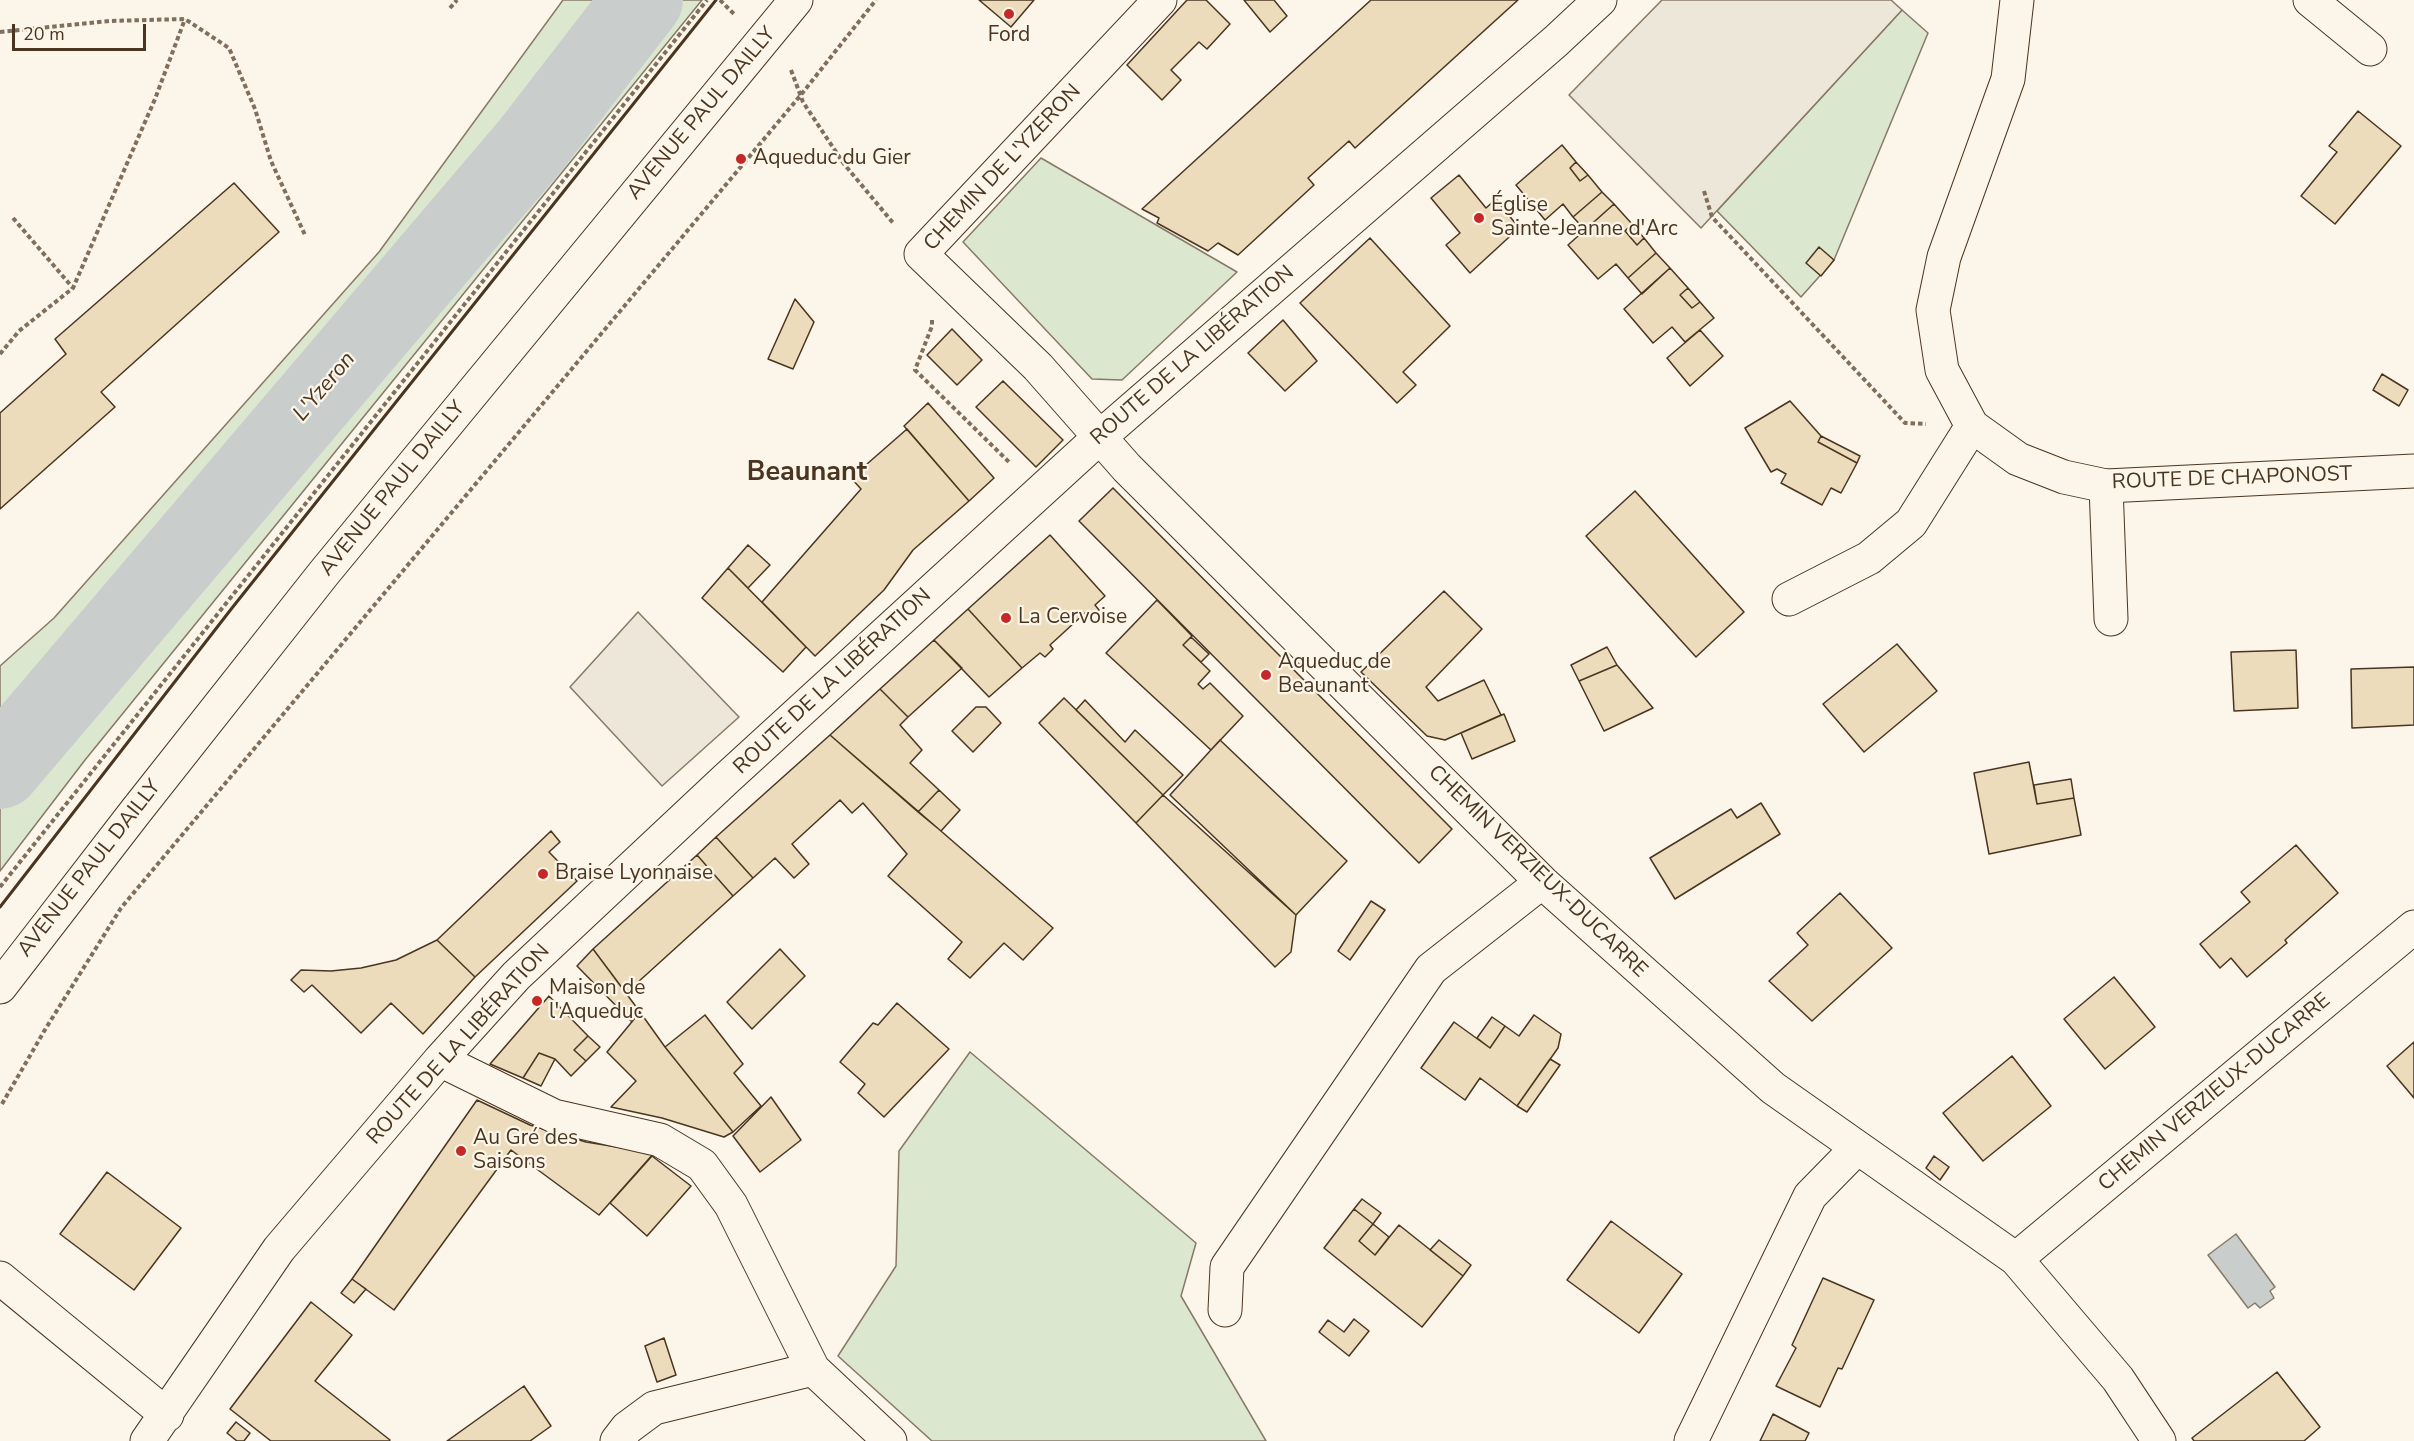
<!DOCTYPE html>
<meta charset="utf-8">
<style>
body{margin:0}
#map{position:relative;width:2414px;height:1441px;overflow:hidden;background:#fbf6e9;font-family:"Nunito Sans",sans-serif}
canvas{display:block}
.scale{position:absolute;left:12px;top:24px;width:134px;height:27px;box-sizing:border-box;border:3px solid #4a3520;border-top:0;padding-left:8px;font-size:18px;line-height:21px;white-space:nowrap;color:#4a3520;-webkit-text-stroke:4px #fbf6e9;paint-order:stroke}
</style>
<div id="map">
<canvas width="2414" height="1441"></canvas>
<div class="scale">20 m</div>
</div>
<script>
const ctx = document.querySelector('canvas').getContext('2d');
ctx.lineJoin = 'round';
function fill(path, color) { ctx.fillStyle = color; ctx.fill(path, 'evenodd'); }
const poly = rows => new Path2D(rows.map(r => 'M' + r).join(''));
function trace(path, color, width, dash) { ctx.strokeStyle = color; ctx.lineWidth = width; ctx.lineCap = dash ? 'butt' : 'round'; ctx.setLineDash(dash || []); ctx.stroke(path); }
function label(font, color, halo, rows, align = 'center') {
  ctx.font = font + ' "Nunito Sans",sans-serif'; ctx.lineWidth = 4.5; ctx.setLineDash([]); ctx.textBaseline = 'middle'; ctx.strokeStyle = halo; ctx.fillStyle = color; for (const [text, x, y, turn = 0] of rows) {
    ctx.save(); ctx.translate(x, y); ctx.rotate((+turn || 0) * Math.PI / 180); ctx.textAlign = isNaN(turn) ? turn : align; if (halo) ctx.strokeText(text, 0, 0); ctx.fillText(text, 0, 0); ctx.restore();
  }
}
const green = poly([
 [563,0,702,0,85,760,0,871,0,666,54,618,379,252,563,0],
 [1902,10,1928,33,1834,260,1801,297,1717,211,1902,10],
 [1041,158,1237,272,1122,380,1092,379,963,242,1041,158],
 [970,1052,1196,1243,1181,1296,1266,1441,932,1441,838,1356,896,1266,899,1151,970,1052]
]);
fill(green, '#dce7d0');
trace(green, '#887966', 1.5);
const parking = poly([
 [1662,0,1891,0,1902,10,1701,228,1569,95,1662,0],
 [638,612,739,717,662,786,570,687,638,612]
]);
fill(parking, '#ede7d9');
trace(parking, '#887966', 1.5);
const water = poly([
 [2236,1234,2275,1287,2270,1291,2274,1298,2260,1308,2255,1303,2248,1308,2208,1255,2236,1234]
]);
fill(water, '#c9cecd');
trace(water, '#887966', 1.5);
trace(poly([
 [0,769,531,145,643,0]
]), '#c9cecd', 80);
const building = poly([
 [979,0,1034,0,1011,27,979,0],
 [1187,0,1206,0,1230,24,1207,49,1199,42,1171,70,1181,80,1162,100,1127,65,1187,0],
 [1244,0,1274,0,1287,16,1270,32,1244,0],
 [1371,0,1518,0,1355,148,1349,141,1308,178,1314,185,1238,255,1218,243,1208,251,1157,223,1159,218,1142,209,1371,0],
 [2358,111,2401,146,2335,224,2301,196,2337,152,2329,146,2358,111],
 [1562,145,1576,162,1570,168,1580,181,1588,175,1602,192,1573,217,1563,204,1545,220,1516,185,1562,145],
 [1576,162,1588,175,1580,181,1570,168,1576,162],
 [1459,175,1486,208,1496,199,1519,228,1470,273,1446,245,1460,233,1431,198,1459,175],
 [234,183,279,232,101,392,115,407,0,509,0,413,66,354,55,339,234,183],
 [1602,192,1614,204,1585,230,1573,217,1602,192],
 [1614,204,1632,224,1625,231,1637,245,1644,238,1656,253,1628,278,1616,264,1598,279,1568,245,1614,204],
 [1632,224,1644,238,1637,245,1625,231,1632,224],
 [1370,238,1450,326,1403,372,1416,385,1397,403,1300,303,1370,238],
 [1819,247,1834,260,1821,276,1806,263,1819,247],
 [1656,253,1670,268,1642,294,1628,278,1656,253],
 [1670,268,1688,288,1680,295,1692,308,1700,302,1714,318,1685,342,1672,327,1653,343,1624,309,1670,268],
 [1688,288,1700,302,1692,308,1680,295,1688,288],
 [795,299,814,322,793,369,768,359,795,299],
 [1283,320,1317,361,1285,391,1248,353,1283,320],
 [952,329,982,360,957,385,927,355,952,329],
 [1700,330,1723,356,1690,386,1667,358,1700,330],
 [2382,374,2408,390,2399,406,2373,390,2382,374],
 [1003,381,1063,440,1036,467,976,407,1003,381],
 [1790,401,1821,436,1818,442,1857,463,1841,493,1831,488,1822,505,1781,483,1786,474,1777,469,1771,472,1745,428,1790,401],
 [928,403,994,478,969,501,904,426,928,403],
 [907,429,969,501,913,550,884,590,815,656,762,602,861,489,851,478,907,429],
 [1821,436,1860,456,1857,463,1818,442,1821,436],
 [1113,488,1452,829,1419,863,1079,521,1113,488],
 [1635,491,1744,612,1696,657,1586,536,1635,491],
 [1050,535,1105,596,1095,605,1099,610,1089,619,1085,613,1050,645,1053,649,1045,657,1040,653,1022,668,968,609,1050,535],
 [748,545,770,565,748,588,728,568,748,545],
 [728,568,806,647,783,672,702,598,728,568],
 [1444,591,1482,629,1426,687,1438,701,1484,680,1501,715,1445,740,1427,736,1361,672,1444,591],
 [1157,600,1192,636,1183,645,1210,671,1198,684,1203,689,1210,683,1243,716,1211,750,1106,653,1157,600],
 [968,609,1022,668,989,697,934,640,968,609],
 [1191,637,1209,654,1201,662,1183,645,1191,637],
 [934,640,962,668,908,717,880,689,934,640],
 [1897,644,1937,691,1864,752,1823,704,1897,644],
 [1607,647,1617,665,1579,681,1571,665,1607,647],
 [2296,650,2298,708,2234,711,2231,652,2296,650],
 [1617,665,1653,708,1604,731,1579,681,1617,665],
 [2414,667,2414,725,2352,728,2351,669,2414,667],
 [880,689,908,717,900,725,922,750,910,763,939,790,918,812,830,735,880,689],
 [1064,698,1163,795,1136,823,1039,723,1064,698],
 [1085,700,1125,742,1135,730,1183,775,1163,795,1076,710,1085,700],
 [976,707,986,707,1001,723,973,752,952,731,976,707],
 [1504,714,1515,741,1472,759,1461,733,1504,714],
 [830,735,1053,928,1023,960,1004,943,970,978,948,959,962,942,888,876,907,854,863,803,852,813,840,800,792,844,809,864,794,878,775,858,753,878,716,837,830,735],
 [1220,740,1347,861,1296,915,1170,795,1220,740],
 [2029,762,2037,804,2074,798,2081,835,1989,854,1974,773,2029,762],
 [2071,779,2074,798,2037,804,2034,785,2071,779],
 [939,790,960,810,941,831,918,812,939,790],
 [1163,795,1296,915,1291,952,1275,967,1136,823,1163,795],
 [1761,803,1780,834,1675,899,1650,858,1731,809,1737,818,1761,803],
 [551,831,560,842,549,852,577,881,475,977,437,940,551,831],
 [716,837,753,878,733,896,697,855,716,837],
 [2296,845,2338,893,2285,940,2287,943,2247,977,2231,958,2220,968,2200,944,2250,902,2241,892,2296,845],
 [697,855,733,896,626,993,593,949,697,855],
 [1840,893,1892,948,1812,1021,1769,981,1808,945,1797,933,1840,893],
 [1371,901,1385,910,1350,960,1338,951,1371,901],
 [437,940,475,977,423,1034,391,1003,361,1033,312,985,304,992,291,980,301,970,331,971,361,968,396,960,437,940],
 [593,949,640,1012,631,1021,577,966,593,949],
 [780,949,805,976,752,1029,727,1002,780,949],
 [2114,977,2155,1027,2105,1069,2064,1019,2114,977],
 [549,996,588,1036,574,1050,586,1061,571,1076,555,1059,539,1053,523,1078,490,1064,549,996],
 [897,1003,949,1049,884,1117,858,1093,865,1084,840,1062,873,1023,878,1025,897,1003],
 [640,1012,665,1047,733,1132,724,1137,662,1118,611,1107,636,1081,607,1052,640,1012],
 [705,1015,743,1064,734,1073,761,1106,733,1132,665,1047,705,1015],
 [1534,1015,1561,1034,1558,1048,1517,1106,1480,1078,1465,1100,1421,1068,1454,1022,1490,1048,1505,1026,1519,1036,1534,1015],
 [1492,1017,1505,1026,1490,1048,1477,1038,1492,1017],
 [588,1036,600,1047,586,1061,574,1050,588,1036],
 [2414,1042,2414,1098,2387,1066,2414,1042],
 [539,1053,555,1059,541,1086,523,1078,539,1053],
 [2012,1056,2051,1106,1983,1161,1943,1113,2012,1056],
 [1550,1059,1560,1065,1527,1112,1517,1106,1550,1059],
 [771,1097,801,1140,760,1172,733,1136,771,1097],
 [477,1100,530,1125,586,1142,654,1153,599,1215,511,1150,394,1310,352,1279,477,1100],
 [652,1156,691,1186,647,1236,610,1203,652,1156],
 [1934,1156,1949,1167,1940,1180,1926,1168,1934,1156],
 [107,1172,181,1228,134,1290,60,1234,107,1172],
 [1362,1199,1381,1213,1373,1224,1354,1209,1362,1199],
 [1354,1209,1373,1224,1359,1241,1375,1255,1399,1225,1463,1276,1422,1327,1324,1248,1354,1209],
 [1611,1221,1682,1274,1639,1333,1567,1280,1611,1221],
 [1373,1224,1389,1237,1375,1255,1359,1241,1373,1224],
 [1439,1240,1471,1265,1463,1276,1430,1250,1439,1240],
 [1823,1278,1874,1300,1842,1369,1838,1368,1820,1407,1776,1386,1796,1348,1792,1345,1823,1278],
 [352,1279,366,1289,354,1303,341,1293,352,1279],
 [311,1302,352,1335,315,1381,390,1440,389,1441,271,1441,230,1409,311,1302],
 [1354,1319,1369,1331,1349,1356,1319,1332,1328,1320,1344,1332,1354,1319],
 [664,1338,676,1375,657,1382,645,1346,664,1338],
 [2277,1372,2320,1427,2304,1441,2194,1441,2192,1438,2277,1372],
 [524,1386,551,1426,530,1441,447,1441,524,1386],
 [1773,1414,1809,1433,1805,1441,1760,1441,1773,1414],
 [236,1422,250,1433,244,1441,237,1441,227,1433,236,1422]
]);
fill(building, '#ecdcbc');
trace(building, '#4a3520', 1.5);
const minor = poly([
 [1160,0,921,254,1038,367,1127,468,1542,882,1773,1088,2016,1259,2118,1379,2159,1441],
 [2310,0,2370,49],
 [2106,486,2111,619],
 [1789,599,1869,558,1911,523,1972,426],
 [440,1060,554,1116,660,1140,702,1165,731,1205,813,1369,890,1441],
 [2016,1259,2414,927],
 [0,1278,167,1415],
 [1225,1310,1227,1267,1431,969,1542,882],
 [147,1441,279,1249,440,1060,516,976,726,779,1101,436,1556,41,1600,0],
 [617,1441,627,1428,654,1408,813,1369],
 [1691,1441,1810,1196,1856,1149]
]);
const major = poly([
 [2017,0,2008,79,1944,257,1933,310,1942,370,1972,426,2018,459,2064,477,2106,486,2414,471],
 [0,987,136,811,324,573,796,0]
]);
trace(minor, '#4a3520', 35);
trace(major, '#4a3520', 35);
trace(poly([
 [720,0,734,14],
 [450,8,457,0],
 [0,32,109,21,185,19,229,48,255,109,271,161,305,235],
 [791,70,803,102,844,164,894,224],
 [1704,191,1712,217,1905,423,1926,424],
 [13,218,73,288],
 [932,320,932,326,915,370,1011,464],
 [0,354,19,331,73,288,155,99,185,19],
 [0,887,707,0],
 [2,1104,46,1028,121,908,800,96,876,0]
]), '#7f6f5c', 4, [4.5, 3]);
trace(minor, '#fbf6e9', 33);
trace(major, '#fbf6e9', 33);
trace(poly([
 [0,907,232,608,716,0]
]), '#4a3520', 3);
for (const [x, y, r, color] of [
 [1009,14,6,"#c62828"],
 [741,159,6,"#c62828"],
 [1479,218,6,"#c62828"],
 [1006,618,6,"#c62828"],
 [1266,675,6,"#c62828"],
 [543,874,6,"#c62828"],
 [537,1001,6,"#c62828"],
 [461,1151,6,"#c62828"]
]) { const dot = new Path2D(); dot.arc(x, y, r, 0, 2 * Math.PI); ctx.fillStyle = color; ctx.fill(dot); trace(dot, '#fbf6e9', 2); }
label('21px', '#4a3520', '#fbf6e9', [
 ["Ford",1009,36,"center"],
 ["Aqueduc du Gier",753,159],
 ["Église",1491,206],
 ["Sainte-Jeanne d'Arc",1491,230],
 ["La Cervoise",1018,618],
 ["Aqueduc de",1278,663],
 ["Beaunant",1278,687],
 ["Braise Lyonnaise",555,874],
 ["Maison de",549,989],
 ["l'Aqueduc",549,1013],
 ["Au Gré des",473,1139],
 ["Saisons",473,1163]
], 'left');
label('21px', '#4a3520', '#fbf6e9', [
 ["AVENUE PAUL DAILLY",702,114,-50],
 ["CHEMIN DE L'YZERON",1003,168,-47],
 ["ROUTE DE LA LIBÉRATION",1193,356,-41],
 ["ROUTE DE CHAPONOST",2232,479,-2],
 ["AVENUE PAUL DAILLY",393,489,-51],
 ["ROUTE DE LA LIBÉRATION",833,682,-43],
 ["AVENUE PAUL DAILLY",90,869,-52],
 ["CHEMIN VERZIEUX-DUCARRE",1537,872,44],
 ["ROUTE DE LA LIBÉRATION",459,1045,-48],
 ["CHEMIN VERZIEUX-DUCARRE",2215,1093,-40]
]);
label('italic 22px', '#4a3520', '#fbf6e9', [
 ["L'Yzeron",325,387,-50]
]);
label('bold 27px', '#4a3520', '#fbf6e9', [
 ["Beaunant",807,473]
]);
</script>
